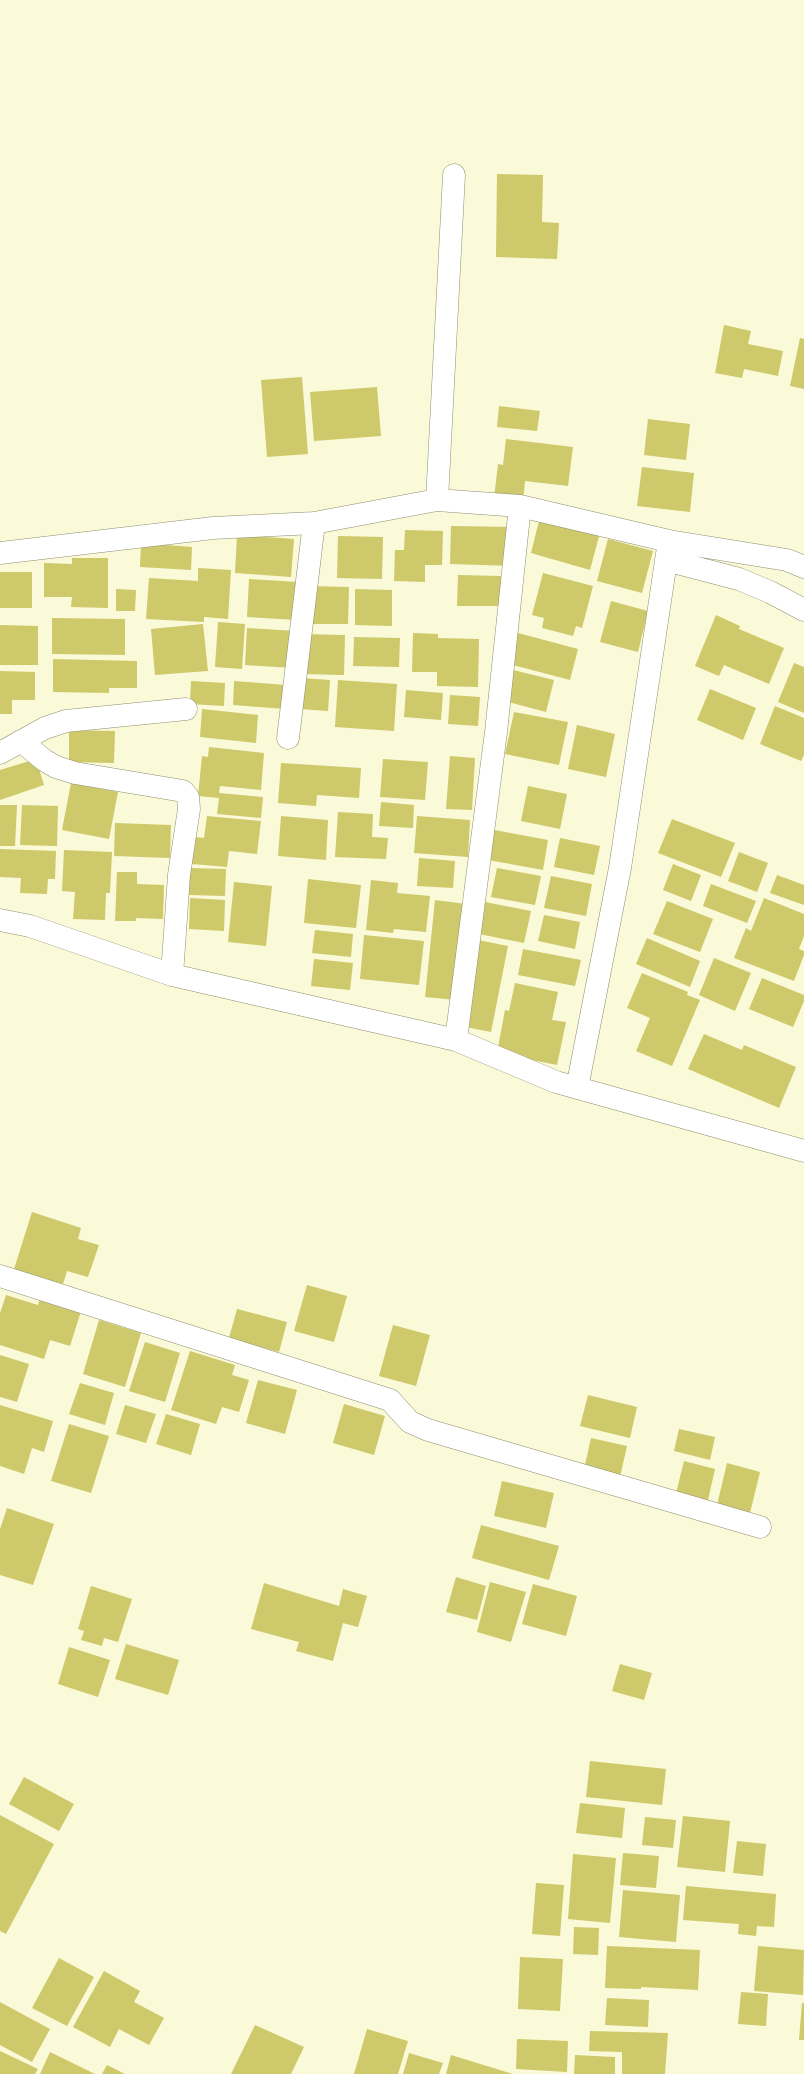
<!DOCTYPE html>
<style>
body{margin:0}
canvas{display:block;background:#faf9d8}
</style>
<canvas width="804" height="2074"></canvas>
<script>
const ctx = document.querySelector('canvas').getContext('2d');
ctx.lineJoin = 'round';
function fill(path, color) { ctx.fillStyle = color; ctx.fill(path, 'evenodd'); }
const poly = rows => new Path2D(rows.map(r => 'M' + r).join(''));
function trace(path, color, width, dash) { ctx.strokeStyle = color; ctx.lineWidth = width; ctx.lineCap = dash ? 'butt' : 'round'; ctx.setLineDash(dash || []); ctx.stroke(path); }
fill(poly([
 [497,174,543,175,542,222,559,223,557,259,496,257],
 [724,325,751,331,748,344,783,351,778,376,744,369,742,378,715,373],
 [800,338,804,339,804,389,790,386],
 [302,377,308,454,267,457,261,380],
 [377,387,381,436,314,441,310,392],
 [499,406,540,411,537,431,497,427],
 [648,419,690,424,686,460,644,455],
 [506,439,573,447,568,486,525,481,523,501,494,498,498,464,503,465],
 [642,467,694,473,690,512,637,506],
 [541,513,601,529,590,570,531,553],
 [451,526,513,527,512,566,450,564],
 [405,530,443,531,442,565,425,565,425,582,394,581,395,550,404,550],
 [237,535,294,539,291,577,235,573],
 [338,536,383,537,382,579,337,578],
 [608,539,653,551,642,593,597,581],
 [141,543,192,547,191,570,140,567],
 [72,558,108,558,108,608,71,607,72,597,44,597,44,563,72,564],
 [198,568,231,570,228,619,204,617,204,622,146,619,149,578,198,581],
 [0,572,32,572,32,608,0,608],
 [543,573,593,586,582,628,576,626,573,636,542,628,544,618,532,615],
 [458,575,502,576,501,606,457,606],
 [249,579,298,582,296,620,247,617],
 [308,586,349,587,348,624,308,624],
 [116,589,136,590,135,611,116,611],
 [355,589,392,590,392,626,355,625],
 [611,601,648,611,638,652,600,642],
 [716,615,740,626,739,629,784,648,769,684,724,665,719,676,695,666],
 [52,618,125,619,125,655,52,654],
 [218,622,245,624,242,669,215,667],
 [203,624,208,671,155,675,151,629],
 [0,625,38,626,38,665,0,665],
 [247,628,296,631,293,668,245,665],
 [413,633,438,634,438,638,479,639,478,687,437,686,437,672,412,672],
 [518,633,578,649,570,680,509,664],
 [302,634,345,635,344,675,302,674],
 [354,637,400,638,399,667,353,666],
 [53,659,137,661,137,688,109,688,109,693,53,692],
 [794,663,804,667,804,713,778,702],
 [509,669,554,680,546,712,501,700],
 [0,671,35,672,35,700,12,700,12,714,0,714],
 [302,678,330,680,328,711,300,709],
 [338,680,397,684,394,731,335,727],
 [191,681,225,683,224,706,190,704],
 [234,681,286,685,285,709,233,705],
 [710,689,756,708,743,740,697,720],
 [406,690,443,693,441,720,404,717],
 [450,695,480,697,478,726,448,724],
 [775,706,804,718,804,755,801,761,760,744],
 [202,709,258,715,256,743,200,737],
 [514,712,568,722,559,765,505,754],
 [577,725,615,734,606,777,568,769],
 [69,730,115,731,114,763,69,762],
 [209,747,264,753,261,790,220,786,219,793,263,797,261,818,217,814,219,798,198,796,202,756,208,757],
 [450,756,475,758,472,810,446,809],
 [36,759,44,785,0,800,0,770],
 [383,759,428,762,425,800,380,797],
 [281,763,361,768,359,798,317,795,316,806,278,803],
 [71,783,118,792,109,839,62,830],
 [528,786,567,794,560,829,521,821],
 [381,802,414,805,413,828,379,826],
 [0,805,17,805,15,846,0,846],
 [22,805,58,806,57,846,20,845],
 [338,812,373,814,372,837,388,838,386,859,335,857],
 [207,816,261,821,257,854,229,851,227,867,192,864,195,837,204,838],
 [281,816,328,820,326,860,278,856],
 [417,816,470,820,468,857,414,853],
 [672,819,735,843,721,877,658,853],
 [115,823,171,825,170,858,114,856],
 [489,829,548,840,543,870,483,859],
 [560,838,600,846,594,875,554,867],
 [0,849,56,851,55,879,48,879,47,894,20,893,21,878,0,877],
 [64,850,112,852,110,893,106,893,105,920,73,919,75,892,62,891],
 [739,852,768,863,757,892,728,881],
 [419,858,455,861,453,888,417,886],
 [673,864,701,875,691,901,663,890],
 [190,868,226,869,225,896,189,895],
 [497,868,541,876,535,905,491,897],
 [117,872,137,872,137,884,164,885,163,919,136,918,136,921,115,921],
 [777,875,804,885,804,905,770,893],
 [551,876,592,884,586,916,544,908],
 [308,879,361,885,356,928,304,923],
 [371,880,398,883,397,893,430,896,426,932,394,929,393,933,366,930],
 [234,882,272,886,266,946,228,942],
 [711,884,756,901,747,923,703,906],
 [190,898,225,900,224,931,189,929],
 [764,898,804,914,804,936,799,949,804,951,804,955,794,981,734,958,746,928,751,931],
 [435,900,466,904,456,1000,425,997],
 [667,901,713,919,700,952,653,934],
 [485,902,531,911,524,943,479,934],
 [544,915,580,922,575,949,538,941],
 [315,930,353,934,351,957,312,953],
 [364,935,424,941,419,985,360,979],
 [647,938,700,961,690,987,636,964],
 [478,940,508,946,491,1032,460,1026],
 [523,949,581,960,575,986,518,975],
 [714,958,751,973,735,1011,699,995],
 [314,959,353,963,350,990,311,986],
 [642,973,688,992,687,995,700,1000,672,1066,636,1051,650,1018,627,1008],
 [762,978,804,995,804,1001,793,1027,749,1009],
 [515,983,558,992,552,1020,566,1022,557,1065,497,1053,505,1010,509,1011],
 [704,1034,742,1050,744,1045,796,1067,779,1108,688,1069],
 [32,1212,81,1228,78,1239,99,1245,88,1277,67,1271,63,1284,14,1269],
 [307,1285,347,1296,334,1342,294,1331],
 [6,1295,38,1305,40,1298,81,1311,70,1346,50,1340,44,1359,0,1345,0,1313],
 [237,1309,287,1322,279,1352,229,1338],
 [99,1320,141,1333,125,1387,83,1374],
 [393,1325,430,1335,416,1386,379,1376],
 [145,1342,180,1353,165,1402,129,1391],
 [190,1351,235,1365,232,1375,249,1380,239,1412,222,1407,216,1424,171,1410],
 [0,1355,29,1364,17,1402,0,1397],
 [258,1380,297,1390,285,1434,246,1423],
 [80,1383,114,1393,105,1425,69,1414],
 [588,1395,637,1407,630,1438,580,1426],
 [344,1404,385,1416,374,1455,333,1443],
 [0,1405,53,1421,44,1452,32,1448,24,1474,0,1466],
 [125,1405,156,1414,146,1443,116,1434],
 [166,1414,200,1424,191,1455,156,1444],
 [69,1424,109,1436,91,1493,51,1481],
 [679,1429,715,1437,710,1460,674,1451],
 [591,1438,627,1446,620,1477,584,1469],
 [684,1461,715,1469,708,1500,676,1493],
 [727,1463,760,1472,750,1513,717,1505],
 [502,1481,554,1493,546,1528,494,1516],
 [7,1508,54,1524,33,1585,0,1575,0,1529],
 [481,1525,559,1546,549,1580,472,1558],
 [456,1577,486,1586,477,1620,446,1612],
 [490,1582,526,1592,511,1642,477,1632],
 [264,1583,339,1606,343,1589,367,1596,358,1627,343,1623,333,1661,296,1651,299,1642,251,1629],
 [533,1584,577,1596,566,1636,522,1624],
 [91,1586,132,1599,118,1642,104,1638,102,1646,81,1640,84,1631,78,1629],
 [126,1644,179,1660,168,1695,115,1679],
 [69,1647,110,1660,98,1697,58,1684],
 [620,1664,652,1673,644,1700,612,1691],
 [590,1761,666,1769,662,1805,586,1797],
 [24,1777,74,1804,59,1831,9,1804],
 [580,1803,625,1808,622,1838,576,1833],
 [0,1815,54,1844,6,1934,0,1931],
 [683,1816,730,1821,725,1872,677,1867],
 [645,1817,676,1820,673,1848,642,1845],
 [737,1841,766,1844,763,1876,733,1873],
 [623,1853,659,1856,656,1888,620,1885],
 [573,1854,616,1858,610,1923,568,1919],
 [536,1883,564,1885,560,1936,532,1934],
 [686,1886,776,1894,774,1927,757,1926,756,1936,738,1934,739,1924,683,1920],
 [623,1890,680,1895,676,1942,619,1937],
 [574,1927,599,1928,598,1955,573,1954],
 [607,1946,700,1950,698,1990,641,1987,641,1989,605,1988],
 [758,1946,804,1950,803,1995,754,1991],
 [520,1957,563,1959,560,2011,518,2009],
 [59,1958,94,1977,67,2026,32,2008],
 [104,1971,140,1991,134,2002,164,2018,149,2045,119,2029,110,2047,73,2027],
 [741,1992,768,1994,766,2026,738,2024],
 [607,1998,649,2000,648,2027,605,2025],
 [0,2002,50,2029,32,2062,0,2045],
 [802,2003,804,2003,804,2040,799,2040],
 [255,2025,304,2047,291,2074,231,2074],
 [367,2029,408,2041,398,2074,354,2074],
 [590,2031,668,2033,665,2074,622,2074,622,2052,589,2051],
 [517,2039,568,2041,567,2072,516,2069],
 [0,2051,38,2069,35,2074,0,2074],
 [50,2052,95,2074,40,2074],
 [409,2053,443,2063,439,2074,403,2074],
 [451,2055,513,2074,446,2074],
 [575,2055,615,2057,615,2074,574,2074],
 [107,2065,125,2074,102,2074]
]), '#cec96a');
const minor = poly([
 [437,500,454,175],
 [0,553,213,528,314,523,437,500,520,506,669,541,787,560,804,567],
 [666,560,739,579,770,592,804,610],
 [288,738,314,523],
 [21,741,44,760,56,767,75,773,183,791,188,797,189,809,179,875,172,975],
 [0,753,45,728,66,721,186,709],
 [0,920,30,926,172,975,456,1040,556,1082,804,1151],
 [456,1040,496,732,520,506],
 [577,1088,620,868,669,541],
 [0,1276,390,1400,410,1422,428,1430,760,1527]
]);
trace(minor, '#8f8e6f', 23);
trace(minor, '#fff', 22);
</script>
